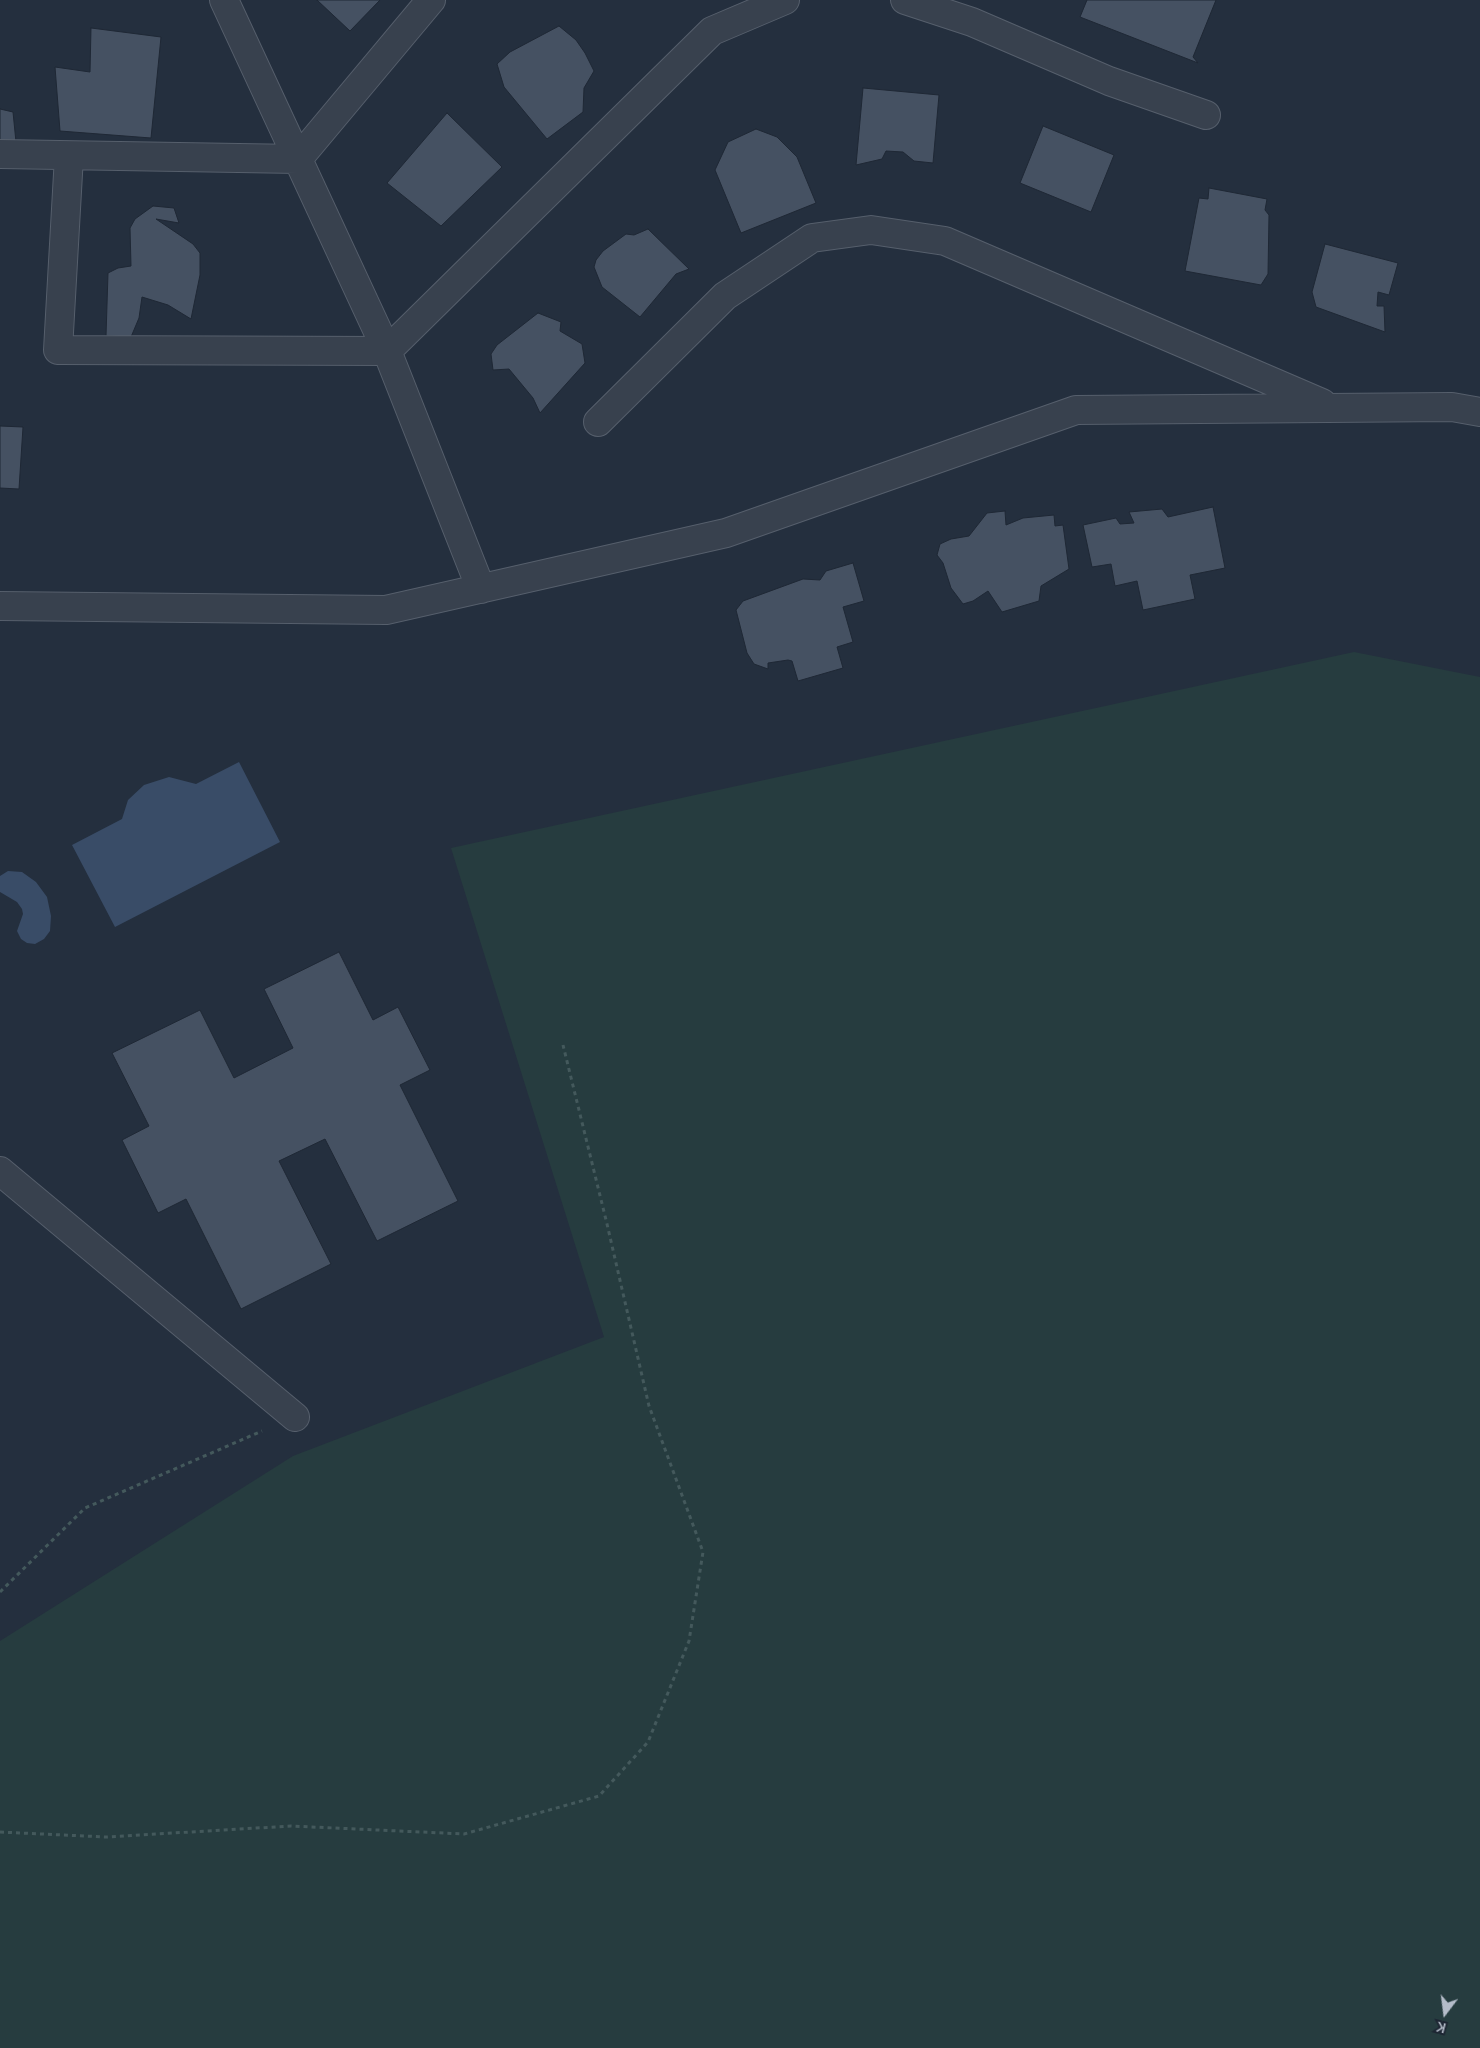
<!DOCTYPE html>
<style>
body{margin:0}
#map{position:relative;width:1480px;height:2048px;overflow:hidden;background:#242f3e;font-family:Manrope,sans-serif}
canvas{display:block}
.north{position:absolute;left:1420px;top:1988px;width:50px;height:50px;-webkit-text-stroke:4px #1d2633;paint-order:stroke;rotate:195deg;font-size:14px;font-weight:700;line-height:20px;text-align:center;color:#b4bcc9}
.north::after{content:'';display:block;margin:auto;width:18px;height:22px;background:#b4bcc9;clip-path:polygon(50% 0,100% 100%,50% 72%,0 100%)}
</style>
<div id="map">
<canvas width="1480" height="2048"></canvas>
<div class="north">K</div>
</div>
<script>
const ctx = document.querySelector('canvas').getContext('2d');
ctx.lineJoin = 'round';
function fill(path, color) { ctx.fillStyle = color; ctx.fill(path, 'evenodd'); }
const poly = rows => new Path2D(rows.map(r => 'M' + r).join(''));
function trace(path, color, width, dash) { ctx.strokeStyle = color; ctx.lineWidth = width; ctx.lineCap = dash ? 'butt' : 'round'; ctx.setLineDash(dash || []); ctx.stroke(path); }
fill(poly([
 [1354,652,1480,677,1480,2048,0,2048,0,1641,293,1456,604,1337,451,848]
]), '#263c3f');
fill(poly([
 [239,762,280,842,115,927,72,845,122,819,128,800,144,785,169,777,196,784],
 [8,871,22,872,36,882,47,897,51,916,50,931,44,939,35,944,27,943,21,939,17,931,23,914,22,909,17,902,0,892,0,876]
]), '#394c67');
const building = poly([
 [317,0,380,0,350,31,317,0],
 [1087,0,1216,0,1193,57,1198,63,1080,17,1087,0],
 [559,26,576,40,585,53,594,71,584,88,583,112,547,139,504,87,497,64,510,52,559,26],
 [91,28,161,37,151,138,60,131,55,67,90,72,91,28],
 [863,88,939,95,933,163,914,161,903,152,886,151,882,159,856,165,863,88],
 [0,109,13,112,16,142,0,151,0,109],
 [447,113,502,167,441,226,387,183,447,113],
 [1043,126,1114,155,1091,212,1020,183,1043,126],
 [756,129,777,137,797,157,816,203,741,233,715,170,728,142,756,129],
 [1209,188,1267,199,1265,210,1269,215,1268,274,1261,285,1185,271,1199,198,1208,199,1209,188],
 [153,206,174,208,179,223,156,219,193,244,200,253,200,275,191,319,168,305,142,297,139,318,131,337,106,336,108,273,118,268,131,266,130,228,135,219,153,206],
 [648,229,689,269,676,274,640,317,602,287,594,267,596,260,603,251,626,234,634,235,648,229],
 [1325,244,1398,263,1389,295,1378,292,1377,306,1384,306,1385,332,1316,307,1312,292,1325,244],
 [538,313,561,322,560,331,582,344,585,363,540,413,533,398,509,369,493,370,491,354,497,345,538,313],
 [0,426,23,427,19,489,0,488,0,426],
 [1213,507,1225,568,1190,575,1195,599,1143,610,1137,581,1115,586,1111,564,1092,567,1083,525,1116,518,1120,524,1134,523,1129,512,1162,509,1168,517,1213,507],
 [1005,511,1006,525,1023,518,1054,515,1055,526,1063,525,1069,569,1041,586,1039,601,1002,612,988,591,973,601,963,604,951,588,943,563,937,555,940,544,951,539,969,536,987,513,1005,511],
 [853,563,864,601,843,607,853,642,837,647,843,668,798,681,792,661,788,660,768,663,768,669,754,664,747,653,736,610,743,601,803,579,820,580,826,571,853,563],
 [339,952,373,1020,398,1007,430,1070,400,1085,458,1201,377,1241,325,1139,279,1161,331,1264,241,1309,186,1199,158,1213,122,1140,149,1126,112,1053,200,1010,234,1078,293,1048,264,989,339,952]
]);
fill(building, '#455162');
trace(building, '#1f2835', 1);
const minor = poly([
 [224,0,387,351,481,589],
 [905,0,972,22,1109,81,1206,115],
 [0,154,298,159,431,0],
 [69,156,58,350,387,351,712,31,785,0],
 [598,422,725,296,812,238,871,230,945,241,1322,403],
 [0,606,386,610,726,533,1076,410,1452,407,1480,412],
 [0,1171,295,1417]
]);
trace(minor, '#565f6c', 30);
trace(poly([
 [0,1592,85,1508,262,1431],
 [0,1832,106,1837,291,1826,464,1834,599,1796,648,1742,689,1641,703,1552,649,1406,607,1224,563,1045]
]), '#44595c', 3, [4, 4]);
trace(minor, '#38414e', 28);
</script>
